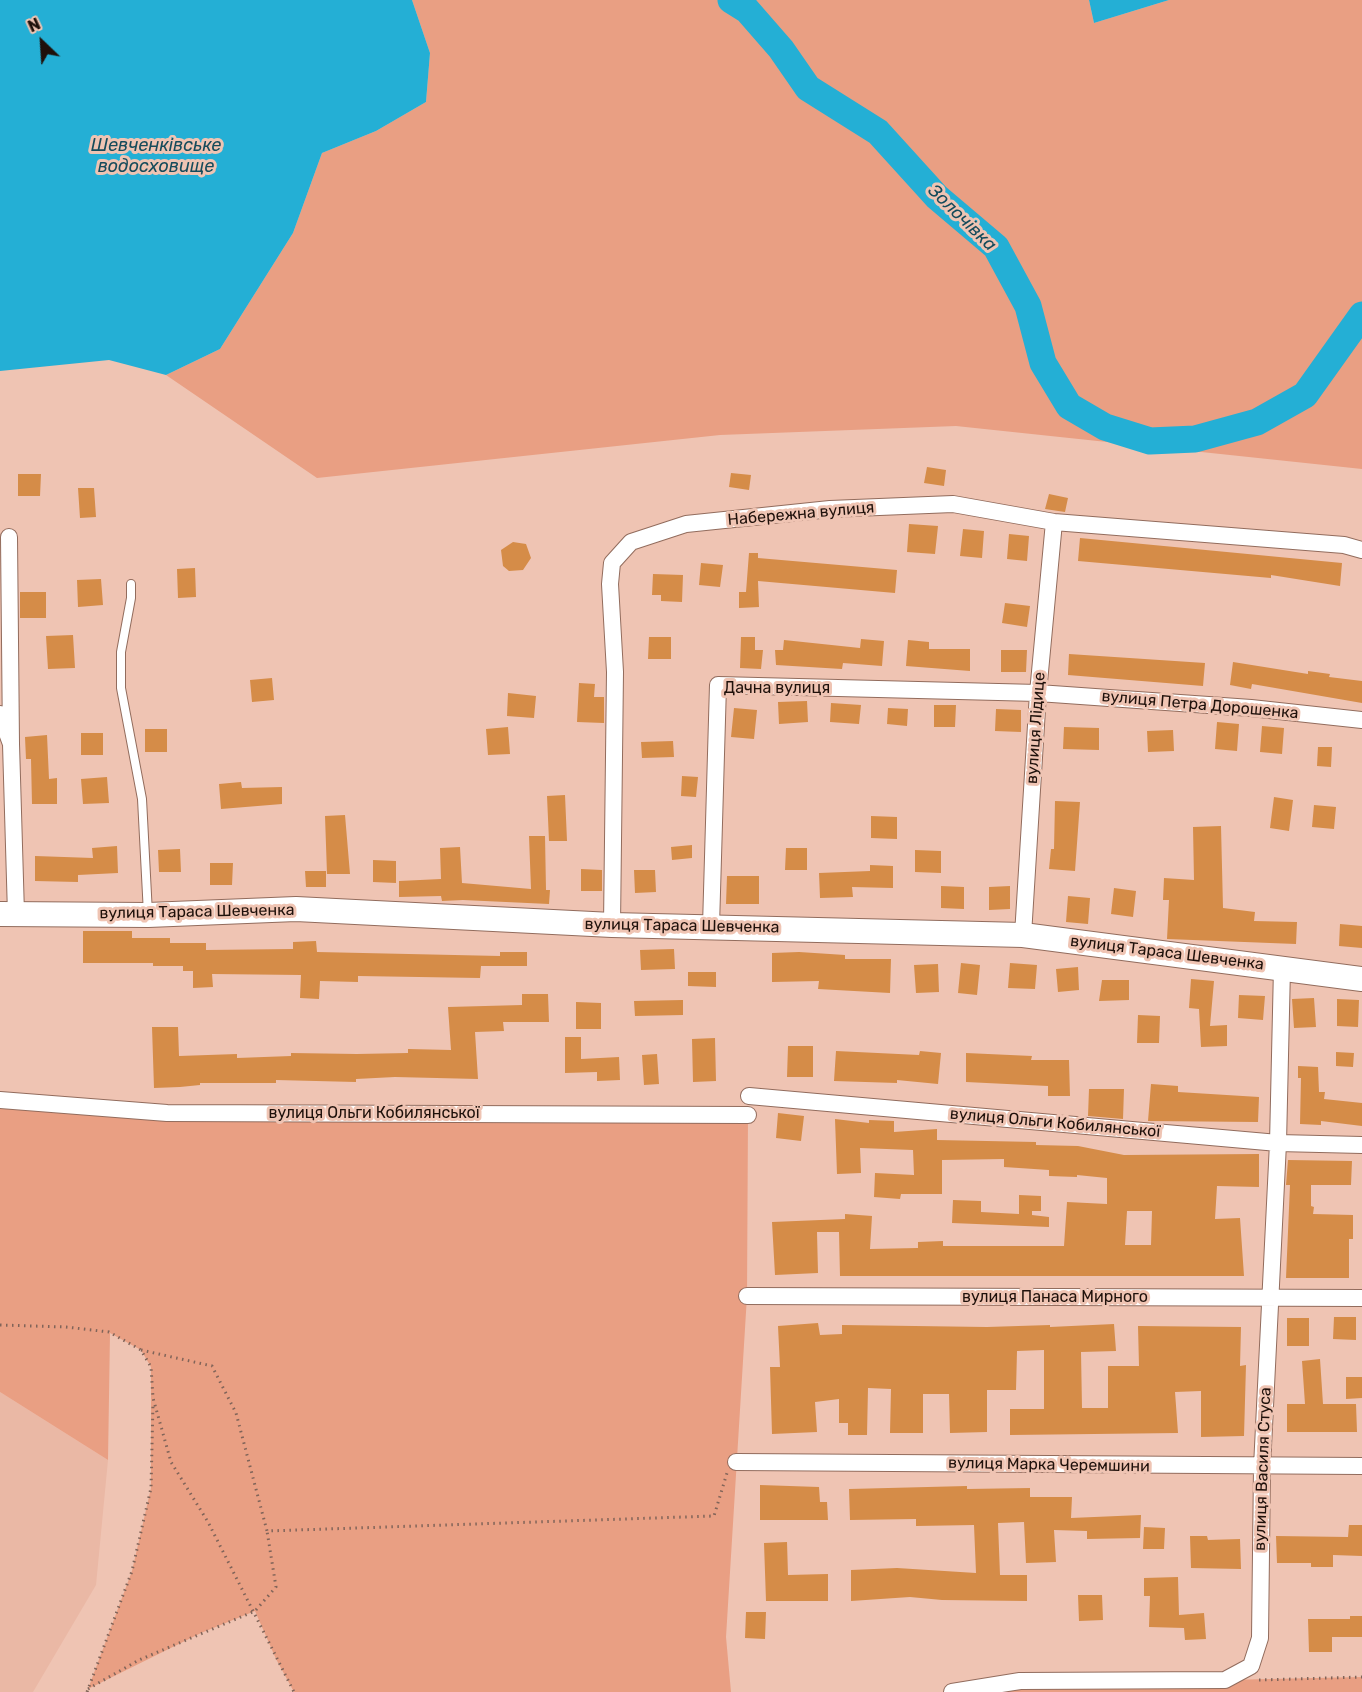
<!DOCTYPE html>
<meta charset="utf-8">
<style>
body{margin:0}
#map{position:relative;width:1362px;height:1692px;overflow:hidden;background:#efc4b3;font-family:Rubik,sans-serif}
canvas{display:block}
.north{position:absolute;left:12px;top:12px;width:60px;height:60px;-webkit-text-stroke:4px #efc4b3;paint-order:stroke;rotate:335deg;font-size:16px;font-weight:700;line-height:24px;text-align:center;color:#1f110b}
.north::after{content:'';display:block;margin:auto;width:21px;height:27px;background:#1f110b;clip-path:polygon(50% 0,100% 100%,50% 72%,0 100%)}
</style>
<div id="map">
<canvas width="1362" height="1692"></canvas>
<div class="north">N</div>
</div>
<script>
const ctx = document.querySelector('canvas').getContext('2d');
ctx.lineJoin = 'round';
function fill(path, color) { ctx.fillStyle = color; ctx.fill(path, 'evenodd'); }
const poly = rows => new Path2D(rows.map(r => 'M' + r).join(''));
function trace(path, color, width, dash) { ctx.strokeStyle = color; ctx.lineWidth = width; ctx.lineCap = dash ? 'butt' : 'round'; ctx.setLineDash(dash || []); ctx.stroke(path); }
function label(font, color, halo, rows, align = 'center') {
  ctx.font = font + ' Rubik,sans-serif'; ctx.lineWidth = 6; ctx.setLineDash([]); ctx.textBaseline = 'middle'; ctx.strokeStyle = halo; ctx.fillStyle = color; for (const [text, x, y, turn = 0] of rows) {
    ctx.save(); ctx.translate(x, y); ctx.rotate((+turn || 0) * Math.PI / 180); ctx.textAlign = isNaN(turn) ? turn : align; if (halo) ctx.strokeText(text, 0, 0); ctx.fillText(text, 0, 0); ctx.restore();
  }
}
fill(poly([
 [0,1392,108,1460,96,1585,33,1692,0,1692]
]), '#eab8a5');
fill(poly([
 [412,0,1089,0,1094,23,1169,0,1362,0,1362,469,956,426,720,435,317,478,166,375,220,349,293,233,322,153,376,131,426,102,430,53],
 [0,1100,167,1113,748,1115,747,1296,726,1637,731,1692,294,1692,276,1659,255,1611,201,1633,88,1689,132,1571,151,1488,151,1367,141,1350,110,1333,108,1460,0,1392],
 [1362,1677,1362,1692,952,1692,1225,1680]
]), '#e99f83');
fill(poly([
 [0,0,412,0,430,53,426,102,376,131,322,153,293,233,220,349,166,375,109,360,0,371],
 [1089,0,1169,0,1094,23]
]), '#24afd5');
trace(poly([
 [731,0,747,10,781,49,808,88,878,132,937,197,996,247,1028,306,1043,363,1069,406,1105,427,1150,441,1195,439,1257,422,1305,395,1362,315]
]), '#24afd5', 27);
fill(poly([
 [927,467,946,470,944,486,924,483],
 [731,473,751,475,749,490,729,487],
 [18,474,41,474,40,496,18,496],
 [78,488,94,488,96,517,80,518],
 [1049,494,1068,498,1065,512,1045,509],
 [909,524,938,526,935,554,907,552],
 [963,529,984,531,982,558,960,556],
 [1009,534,1029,536,1027,561,1007,559],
 [1080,538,1342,563,1340,586,1271,575,1271,578,1078,561],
 [513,542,526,544,531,558,523,570,509,571,503,566,501,550],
 [749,553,758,553,758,558,897,570,895,593,758,581,759,607,739,608,739,592,746,592],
 [701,563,723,565,720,587,699,585],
 [195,568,196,597,178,598,177,569],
 [653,574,683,575,682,602,661,601,661,595,652,595],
 [101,579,103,605,78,607,77,580],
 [20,592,46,592,46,618,20,618],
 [1005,603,1030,606,1027,627,1002,623],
 [73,635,75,668,48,669,46,636],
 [649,637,671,637,671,659,648,659],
 [741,637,755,637,755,650,763,650,761,669,740,668],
 [861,639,884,641,882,666,843,663,842,669,776,665,775,650,783,650,784,640,860,648],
 [908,640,929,642,929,649,970,649,970,671,906,666],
 [1001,650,1027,650,1026,672,1001,672],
 [1069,654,1205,663,1203,686,1068,675],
 [1233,662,1308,674,1308,671,1330,674,1329,677,1362,681,1362,703,1252,684,1251,689,1230,685],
 [272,678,274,700,252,702,250,680],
 [579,683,595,684,594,697,604,697,604,723,577,722],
 [508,693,536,696,534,718,507,716],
 [807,701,808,722,779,724,778,702],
 [831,703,861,705,859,724,830,722],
 [934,705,956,705,955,727,934,727],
 [734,708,757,710,754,739,731,737],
 [888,708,908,709,907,726,887,724],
 [996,709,1021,710,1021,732,995,731],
 [1217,722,1239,724,1237,751,1215,749],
 [1262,726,1284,728,1282,754,1260,752],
 [508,727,510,754,488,755,486,729],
 [1064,727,1099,728,1099,750,1063,749],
 [145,729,167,729,167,752,145,752],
 [1173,730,1174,751,1148,752,1147,731],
 [81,733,103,733,103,755,81,755],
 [47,735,49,779,57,778,57,804,32,804,31,759,26,759,25,737],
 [673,741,674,757,642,758,641,742],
 [1318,747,1332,747,1331,767,1317,766],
 [682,776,698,777,696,797,681,796],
 [107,777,109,803,83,804,81,779],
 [241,782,242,788,282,787,282,804,221,809,219,784],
 [565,795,567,841,549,841,547,796],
 [1274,797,1293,800,1289,831,1270,828],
 [1055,801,1080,802,1075,871,1049,869,1051,849,1054,849],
 [1314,805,1336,807,1334,829,1312,827],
 [345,815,350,874,327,874,325,816],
 [871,816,897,817,897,839,871,838],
 [1221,826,1223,908,1255,912,1254,921,1297,922,1296,944,1167,939,1169,900,1163,900,1164,878,1194,880,1193,827],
 [529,836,545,836,546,890,550,890,549,904,463,900,442,901,441,896,399,897,399,881,441,879,440,848,460,847,462,883,531,889],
 [692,845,692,858,672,860,671,847],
 [117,846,118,873,78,875,78,882,35,881,35,856,93,858,92,848],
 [786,848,807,848,807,870,785,870],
 [180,849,181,872,159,872,158,850],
 [915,850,941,851,941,873,915,872],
 [373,860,396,861,396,883,373,882],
 [210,863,233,863,232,885,210,885],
 [870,865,893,866,893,888,852,887,853,897,820,898,819,873,870,871],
 [581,869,602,870,602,891,581,891],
 [634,870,655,870,656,892,635,893],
 [305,871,326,871,326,887,306,887],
 [727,876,759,876,759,904,726,904],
 [941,886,964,887,964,909,941,908],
 [1010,886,1010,909,989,910,989,887],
 [1114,888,1136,891,1133,917,1111,914],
 [1068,896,1090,898,1088,924,1066,922],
 [1340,924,1362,926,1362,948,1339,946],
 [83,931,132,931,132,938,170,938,170,943,206,943,206,950,293,949,293,942,316,941,317,952,500,956,500,952,527,952,527,966,481,966,480,978,358,976,358,982,320,981,319,999,300,998,301,975,212,974,213,987,193,988,193,971,183,971,183,966,153,966,153,963,83,963],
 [674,949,675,969,641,970,640,950],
 [799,952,845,955,845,959,891,959,890,993,818,989,819,981,772,982,772,953],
 [961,963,980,965,977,995,958,993],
 [1010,963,1037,965,1035,989,1008,988],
 [938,964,939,992,916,993,914,965],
 [1078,967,1079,990,1058,992,1056,969],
 [688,972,716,972,716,987,688,986],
 [1191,979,1214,981,1210,1026,1227,1025,1227,1046,1201,1047,1199,1009,1189,1008],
 [1102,980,1129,980,1129,1000,1099,1001],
 [522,994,548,994,549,1022,503,1022,504,1031,475,1032,478,1079,395,1077,356,1079,356,1082,276,1080,276,1083,200,1083,200,1085,180,1087,154,1088,152,1027,178,1027,179,1056,237,1054,237,1058,291,1056,291,1053,357,1054,408,1053,408,1049,451,1050,448,1007,522,1005],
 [1239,995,1265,996,1263,1020,1238,1018],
 [1314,998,1316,1027,1294,1028,1292,999],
 [1337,999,1359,1000,1358,1027,1337,1026],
 [683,1000,683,1015,635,1016,634,1001],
 [576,1002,601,1003,601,1029,576,1029],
 [1138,1015,1160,1016,1159,1043,1137,1043],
 [565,1037,581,1037,581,1059,619,1057,620,1080,597,1081,597,1072,565,1073],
 [715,1038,716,1081,693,1082,692,1039],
 [788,1046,813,1046,813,1077,787,1077],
 [836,1051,919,1055,920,1051,941,1053,938,1084,897,1080,897,1083,834,1081],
 [1336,1052,1354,1053,1353,1067,1336,1066],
 [966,1053,1032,1056,1031,1060,1069,1060,1070,1096,1048,1096,1048,1086,966,1082],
 [657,1054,659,1084,644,1085,642,1055],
 [1298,1066,1318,1067,1319,1092,1325,1092,1324,1099,1362,1103,1362,1126,1321,1121,1321,1125,1300,1124,1301,1078,1298,1078],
 [1151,1084,1178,1086,1178,1092,1259,1097,1258,1122,1148,1121],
 [1089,1089,1124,1089,1123,1119,1088,1116],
 [778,1113,804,1116,801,1141,776,1138],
 [835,1119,869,1123,869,1120,894,1121,894,1132,937,1129,937,1140,1036,1142,1036,1145,1078,1146,1124,1155,1259,1154,1259,1187,1217,1186,1215,1219,1240,1218,1244,1276,840,1276,839,1232,817,1232,818,1273,775,1275,772,1222,845,1219,845,1214,872,1216,870,1249,918,1248,918,1242,943,1241,943,1246,1064,1246,1067,1202,1107,1204,1107,1178,1077,1175,1077,1177,1049,1176,1049,1170,1004,1167,1004,1159,942,1160,942,1194,901,1194,900,1199,874,1197,875,1173,914,1175,913,1150,860,1148,861,1173,837,1174],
 [1127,1211,1152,1211,1151,1245,1125,1245],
 [1288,1160,1352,1161,1351,1185,1311,1185,1311,1206,1314,1207,1313,1214,1353,1215,1353,1239,1349,1239,1349,1278,1286,1278,1290,1185,1286,1185],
 [1019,1195,1041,1196,1041,1211,1032,1211,1032,1215,1049,1217,1049,1227,952,1223,953,1200,981,1201,981,1212,1019,1214],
 [1334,1317,1356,1317,1356,1340,1333,1339],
 [1287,1318,1309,1318,1309,1346,1287,1346],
 [818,1323,820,1335,842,1334,842,1325,987,1327,1050,1325,1050,1327,1114,1324,1116,1351,1081,1352,1082,1408,1108,1408,1108,1366,1139,1366,1138,1326,1241,1327,1240,1366,1246,1365,1244,1436,1201,1437,1201,1391,1175,1392,1178,1433,1010,1435,1010,1409,1044,1409,1044,1350,1017,1351,1016,1390,987,1390,987,1432,950,1433,949,1394,923,1394,923,1433,890,1433,891,1389,868,1388,867,1435,848,1435,848,1423,839,1423,839,1399,815,1402,817,1432,772,1434,770,1367,780,1367,778,1326],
 [1320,1359,1323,1404,1356,1404,1357,1432,1287,1432,1287,1404,1305,1404,1302,1361],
 [1346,1377,1362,1377,1362,1398,1346,1399],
 [760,1485,819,1487,820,1502,827,1502,828,1520,760,1520],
 [967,1486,967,1489,1030,1488,1030,1497,1072,1497,1071,1518,1141,1515,1140,1538,1087,1539,1087,1531,1054,1530,1056,1562,1026,1563,1024,1522,998,1523,1000,1575,1027,1575,1027,1601,942,1600,910,1597,851,1601,851,1570,897,1568,976,1573,974,1525,916,1526,916,1519,850,1520,849,1489],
 [1349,1525,1362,1525,1362,1556,1333,1555,1333,1567,1311,1567,1311,1563,1277,1563,1276,1536,1348,1537],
 [1144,1527,1165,1528,1164,1549,1143,1549],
 [1190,1536,1207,1536,1208,1540,1240,1539,1241,1569,1191,1568],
 [787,1542,788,1575,828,1574,828,1601,766,1601,764,1543],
 [1178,1577,1179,1615,1204,1613,1206,1639,1185,1640,1184,1628,1149,1627,1150,1596,1144,1596,1144,1578],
 [1078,1595,1102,1595,1103,1620,1079,1621],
 [746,1612,766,1612,765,1639,745,1638],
 [1350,1616,1362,1616,1362,1637,1332,1637,1332,1652,1309,1652,1308,1619,1350,1619]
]), '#d58c48');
const service = poly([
 [131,584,131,598,121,652,121,688,142,799,148,914]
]);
const minor = poly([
 [9,537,11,744],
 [0,714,11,744,16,914],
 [612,925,615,672,610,584,612,563,631,542,686,524,830,509,953,504,1054,522,1344,545,1362,550],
 [711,926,718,685,1038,693,1251,708,1362,720],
 [1023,935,1038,693,1054,522],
 [749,1096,1278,1143,1362,1145],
 [0,1100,167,1113,748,1115],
 [747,1296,1362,1298],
 [736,1462,1362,1466],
 [952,1692,1020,1681,1225,1680,1251,1666,1260,1638,1262,1467,1278,1143,1282,968]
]);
const secondary = poly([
 [0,914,148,915,296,909,612,925,1023,935,1362,979]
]);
trace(service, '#926c5d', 10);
trace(minor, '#926c5d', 18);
trace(secondary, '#926c5d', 26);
trace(poly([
 [0,1325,66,1327,109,1332,141,1350,151,1367,153,1398,171,1462,208,1522,294,1692],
 [141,1350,212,1366,236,1413,267,1531,714,1516,727,1473],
 [1259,1680,1362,1677],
 [88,1689,139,1660,255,1611,276,1587,267,1531],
 [87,1692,132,1571,151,1488,153,1403]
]), '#806459', 3, [1.5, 4.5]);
trace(service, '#fff', 8);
trace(minor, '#fff', 16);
trace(secondary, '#fff', 24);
label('16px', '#1f110b', '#efc4b3', [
 ["Набережна вулиця",801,514,-5],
 ["Дачна вулиця",777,688],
 ["вулиця Петра Дорошенка",1200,705,5],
 ["вулиця Лідице",1036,728,-86],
 ["вулиця Тараса Шевченка",197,912,-1],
 ["вулиця Тараса Шевченка",682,926,1],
 ["вулиця Тараса Шевченка",1167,953,7],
 ["вулиця Ольги Кобилянської",374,1113],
 ["вулиця Ольги Кобилянської",1055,1123,5],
 ["вулиця Панаса Мирного",1055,1297],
 ["вулиця Марка Черемшини",1049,1465,1],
 ["вулиця Василя Стуса",1263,1469,-88]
]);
label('italic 18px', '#154b5b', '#efc4b3', [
 ["Шевченківське",156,146],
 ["водосховище",156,167],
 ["Золочівка",962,218,44]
]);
</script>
